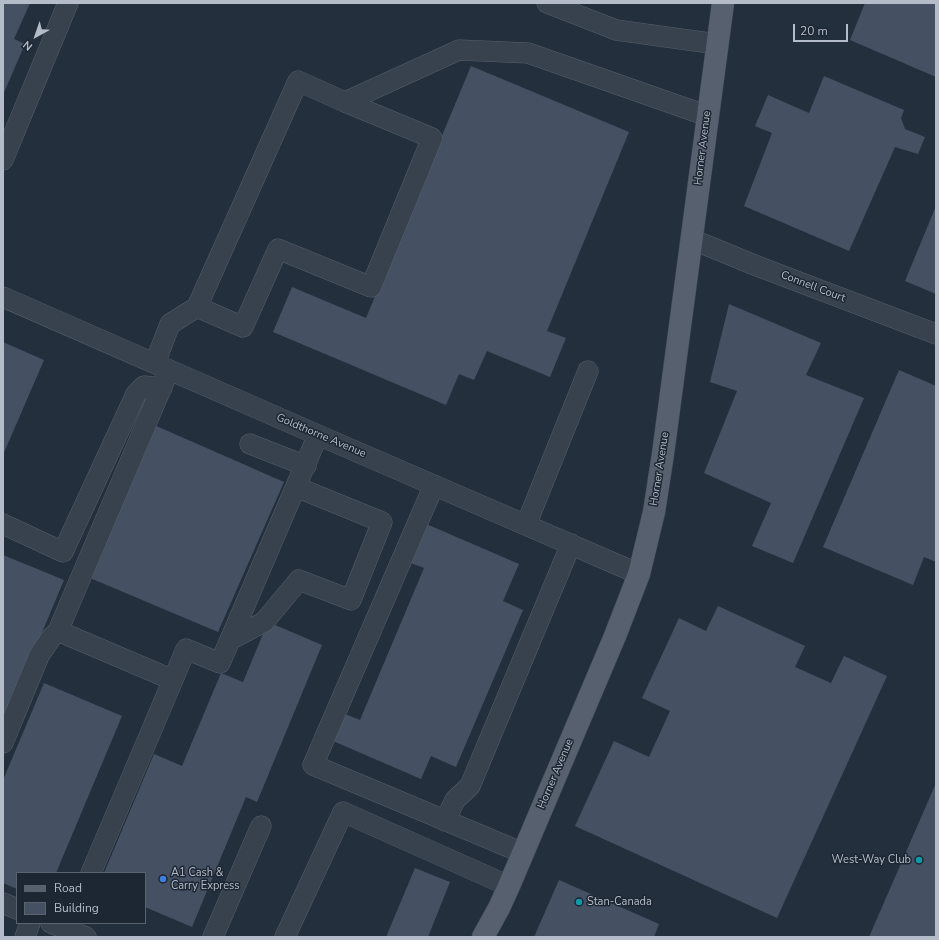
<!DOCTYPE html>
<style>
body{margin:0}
#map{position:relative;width:939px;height:940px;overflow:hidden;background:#242f3e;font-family:"Nunito Sans",sans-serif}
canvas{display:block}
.frame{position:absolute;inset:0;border:4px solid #b4bcc9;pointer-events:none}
.legend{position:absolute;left:16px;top:872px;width:130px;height:52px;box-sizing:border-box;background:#1d2633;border:1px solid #59626f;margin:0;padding:5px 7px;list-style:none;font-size:12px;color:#b4bcc9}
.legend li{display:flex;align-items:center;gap:8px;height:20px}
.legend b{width:20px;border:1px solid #59626f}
.north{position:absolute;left:16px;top:16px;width:40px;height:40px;-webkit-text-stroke:3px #1d2633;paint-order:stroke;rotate:220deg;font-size:11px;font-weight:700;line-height:16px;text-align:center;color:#b4bcc9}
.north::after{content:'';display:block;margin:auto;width:14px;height:18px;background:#b4bcc9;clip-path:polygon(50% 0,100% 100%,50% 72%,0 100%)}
.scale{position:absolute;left:793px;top:24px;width:55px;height:18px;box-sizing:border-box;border:2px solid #b4bcc9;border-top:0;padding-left:5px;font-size:12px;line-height:14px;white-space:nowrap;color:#b4bcc9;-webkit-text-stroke:3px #1d2633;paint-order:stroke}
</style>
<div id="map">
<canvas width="939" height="940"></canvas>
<div class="frame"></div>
<ul class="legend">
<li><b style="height:5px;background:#56606e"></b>Road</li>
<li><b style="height:11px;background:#455162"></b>Building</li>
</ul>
<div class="north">N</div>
<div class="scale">20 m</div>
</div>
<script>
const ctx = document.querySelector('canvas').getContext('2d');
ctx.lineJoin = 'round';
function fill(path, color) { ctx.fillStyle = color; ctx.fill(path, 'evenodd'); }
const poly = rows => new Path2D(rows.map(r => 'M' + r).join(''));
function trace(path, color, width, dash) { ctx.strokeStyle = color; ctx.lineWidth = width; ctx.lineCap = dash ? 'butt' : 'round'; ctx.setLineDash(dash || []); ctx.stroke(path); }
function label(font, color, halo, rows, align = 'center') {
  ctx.font = font + ' "Nunito Sans",sans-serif'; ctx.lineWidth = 3; ctx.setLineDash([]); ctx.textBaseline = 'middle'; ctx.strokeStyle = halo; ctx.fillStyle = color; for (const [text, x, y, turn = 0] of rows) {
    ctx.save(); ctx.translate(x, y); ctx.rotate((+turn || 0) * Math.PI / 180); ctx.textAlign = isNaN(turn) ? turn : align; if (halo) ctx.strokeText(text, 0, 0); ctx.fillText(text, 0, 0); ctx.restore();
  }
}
fill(poly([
 [3,3,30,3,14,39,25,44,3,95],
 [865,3,936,3,936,77,850,40],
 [471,66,629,132,547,331,566,338,550,377,487,351,474,380,459,374,446,405,273,332,292,287,366,318],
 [824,76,904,110,901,118,905,129,925,137,918,154,895,147,849,251,744,206,772,133,755,126,768,95,809,113],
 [936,206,936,294,905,281],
 [729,304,821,343,806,375,864,398,793,563,752,546,771,503,704,473,737,391,710,382],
 [3,342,44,360,3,455],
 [899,370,936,386,936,562,924,557,913,585,823,547],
 [154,425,284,482,218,632,90,578],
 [424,523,519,564,503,601,523,610,456,767,431,756,421,779,333,741,345,714,360,720,424,568,408,562],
 [3,555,64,580,3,726],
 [718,606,805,646,795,667,831,683,844,656,887,676,777,918,575,826,614,741,649,757,670,711,642,698,679,618,706,631],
 [268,622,322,645,257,802,246,797,192,927,145,907,145,873,104,873,154,754,182,766,221,673,243,682],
 [44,683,122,716,56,873,17,873,17,889,3,883,3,780],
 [936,783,936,937,869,937],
 [415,868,450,882,428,937,386,937],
 [559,880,659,924,654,937,534,937]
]), '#455162');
const minor = poly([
 [547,3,616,30,717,44],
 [3,160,68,3],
 [691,239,757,266,936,334],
 [3,297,318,435,639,574],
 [197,307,243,327,278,249,371,287,432,138,345,102],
 [155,363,170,324,197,307,298,81,345,102,459,50,528,53,708,116],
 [250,444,306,466],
 [434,485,313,765,523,853],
 [3,524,63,552,136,394,144,386,162,388],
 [526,525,588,371],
 [58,631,173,680],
 [230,640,264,622,299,580,351,600,382,522,296,487],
 [3,743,39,656,51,638,58,631,169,370],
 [445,821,455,800,470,786,571,544],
 [91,873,186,649,220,663,318,435],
 [3,903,17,909],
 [51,923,86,937],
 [25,937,30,923],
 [213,937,261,826],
 [285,937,343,812,509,886]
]);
const major = poly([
 [483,937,499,908,509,886,615,636,639,574,654,512,663,454,723,3]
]);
trace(minor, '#565f6c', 21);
trace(major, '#414a57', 23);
trace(minor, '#38414e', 20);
trace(major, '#56606e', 22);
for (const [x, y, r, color] of [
 [919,860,4,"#0f9aa8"],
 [163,879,4,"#3f7fe0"],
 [579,902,4,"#0f9aa8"]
]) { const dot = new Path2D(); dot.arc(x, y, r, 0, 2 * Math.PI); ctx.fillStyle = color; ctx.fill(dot); trace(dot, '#1d2633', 1.5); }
label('11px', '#b4bcc9', '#1d2633', [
 ["Horner Avenue",703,148,-83],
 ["Connell Court",813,287,21],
 ["Goldthorne Avenue",321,436,23],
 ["Horner Avenue",660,469,-81],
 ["Horner Avenue",556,774,-67]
]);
label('11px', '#b4bcc9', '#1d2633', [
 ["West-Way Club",911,860,"right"],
 ["A1 Cash &",171,873],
 ["Carry Express",171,886],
 ["Stan-Canada",587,902]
], 'left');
</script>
